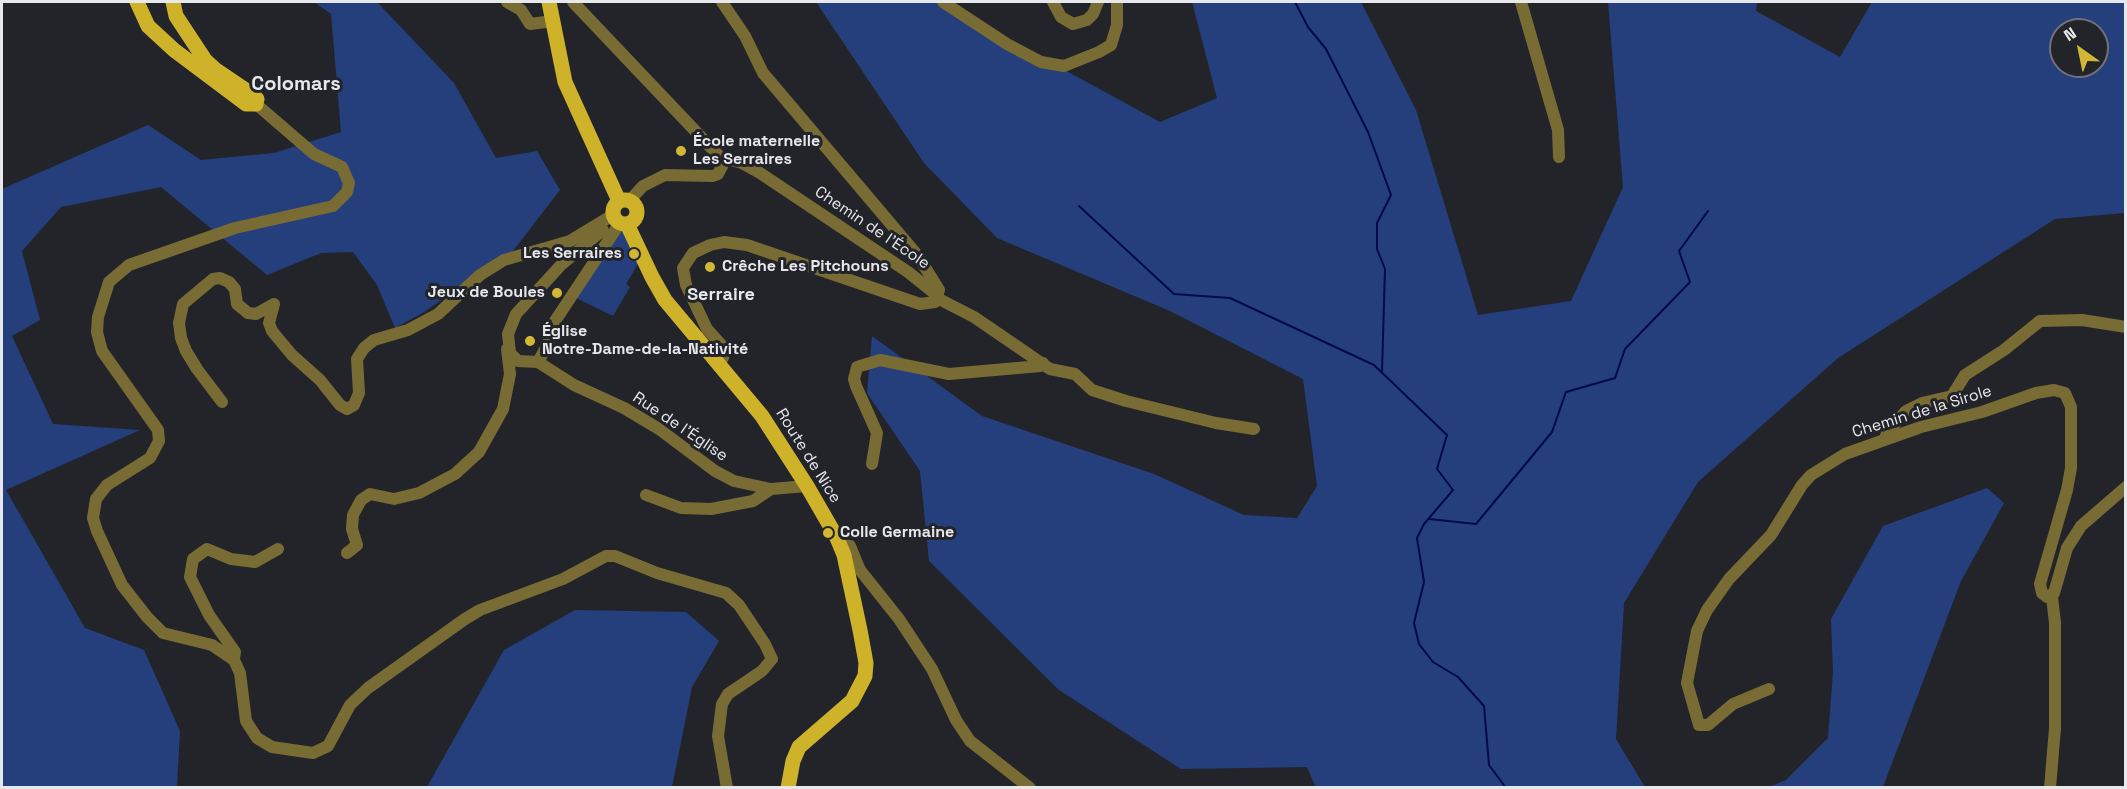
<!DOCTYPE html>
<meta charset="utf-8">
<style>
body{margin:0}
#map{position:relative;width:2127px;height:789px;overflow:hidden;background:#22242a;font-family:"Space Grotesk",sans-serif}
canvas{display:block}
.frame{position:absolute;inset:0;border:3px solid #e7e8ec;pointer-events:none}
.north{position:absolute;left:2049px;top:18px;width:60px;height:60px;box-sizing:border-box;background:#22242a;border:2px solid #717278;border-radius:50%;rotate:327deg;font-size:16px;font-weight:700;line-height:24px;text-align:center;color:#e7e8ec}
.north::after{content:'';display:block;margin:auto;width:21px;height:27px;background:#d2b736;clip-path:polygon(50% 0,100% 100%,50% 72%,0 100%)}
</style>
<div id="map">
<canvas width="2127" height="789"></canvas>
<div class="frame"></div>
<div class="north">N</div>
</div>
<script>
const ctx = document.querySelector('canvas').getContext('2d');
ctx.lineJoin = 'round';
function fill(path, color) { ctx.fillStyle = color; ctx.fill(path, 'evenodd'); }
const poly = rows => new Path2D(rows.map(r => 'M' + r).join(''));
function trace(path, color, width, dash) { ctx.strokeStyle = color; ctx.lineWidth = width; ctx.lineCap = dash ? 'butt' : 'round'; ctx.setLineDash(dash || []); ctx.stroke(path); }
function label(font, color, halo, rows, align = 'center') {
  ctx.font = font + ' "Space Grotesk",sans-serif'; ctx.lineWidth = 6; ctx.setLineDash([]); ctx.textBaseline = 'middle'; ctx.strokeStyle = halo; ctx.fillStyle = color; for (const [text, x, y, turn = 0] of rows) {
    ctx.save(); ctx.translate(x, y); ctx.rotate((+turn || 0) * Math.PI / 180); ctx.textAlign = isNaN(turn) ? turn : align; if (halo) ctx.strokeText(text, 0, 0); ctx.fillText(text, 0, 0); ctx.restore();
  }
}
fill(poly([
 [314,2,377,2,454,83,496,158,537,151,560,190,513,251,424,312,395,328,377,285,353,252,321,253,267,275,161,187,61,207,22,251,40,320,12,336,53,424,140,430,6,490,85,628,144,650,180,731,177,787,2,787,2,189,148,125,201,160,274,153,341,132,331,14],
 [816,2,940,2,1160,122,1217,98,1192,2,1361,2,1416,110,1478,315,1571,301,1623,187,1608,2,1757,2,1756,11,1840,57,1872,2,2125,2,2125,213,2055,219,1838,358,1698,482,1624,603,1616,739,1645,787,1316,788,1307,767,1181,769,1059,690,929,561,920,471,867,393,872,336,982,416,1154,474,1244,515,1297,518,1317,486,1303,379,1170,311,997,238,924,163],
 [2061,30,2097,30,2097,66,2061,66],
 [622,230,638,264,626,284,630,287,613,316,576,298],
 [1987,488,2004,503,1961,581,1883,787,1769,787,1786,780,1828,738,1833,672,1831,619,1883,526],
 [575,610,686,612,719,641,692,687,672,787,427,787,504,650]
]), '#253f7d');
trace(poly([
 [1295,2,1308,27,1326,49,1368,132,1391,195,1377,223,1377,249,1385,269,1382,372],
 [1079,206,1174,294,1230,298,1374,365,1447,435,1437,469,1453,490,1424,524,1417,538,1424,582,1414,623,1419,644,1433,662,1458,677,1484,706,1489,765,1506,788],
 [1429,519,1476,524,1552,432,1566,392,1615,378,1625,349,1690,282,1679,251,1708,211]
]), '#010a48', 2);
trace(poly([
 [507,2,521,10,530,24,553,21],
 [573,2,720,157,742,163,760,173,908,272,938,296],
 [943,2,1007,44,1041,62,1064,66,1099,52,1111,45,1117,25,1117,2],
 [1053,2,1061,17,1073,24,1087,20,1093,14,1098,2],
 [1521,2,1558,130,1559,157],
 [256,104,314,154,342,167,349,183,347,192,333,206,235,228,129,265,109,282,98,317,97,332,102,351,158,430,159,441,150,458,107,485,96,499,93,518,97,531,122,585,147,617,163,633,212,645,234,660,240,673,246,721,257,738,272,747,313,753,328,746,350,705,368,688,465,619,480,610,563,579,606,556,615,556,657,573,726,593,739,605,765,644,772,659,762,671,728,694,722,704,718,736,727,788],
 [630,200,643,186,665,175,713,176,718,174,726,159],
 [603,230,561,265,516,314,508,334,510,353,518,361,538,362,574,385,624,408,659,429,715,471,734,481,771,489,807,486],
 [937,298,974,317,1050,369,1075,374,1092,390,1126,401,1216,423,1254,429],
 [538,362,548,344,555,321,620,223],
 [717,363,723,358,725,349,707,329,686,285,683,268,693,253,710,245,724,242,747,245,920,304,935,302,939,290,918,256,763,73,745,36,722,2],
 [222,402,197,369,186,351,181,338,179,323,183,304,213,279,220,278,229,282,235,289,237,304,248,313,256,314,274,304,269,323,272,331,292,355,320,380,340,405,347,409,354,405,359,393,357,359,364,348,374,340,408,330,438,314,480,275,504,260,570,241,613,215],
 [1885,439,1887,433,1906,411,1922,403,1952,396,1965,375,2004,350,2040,321,2082,320,2126,327],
 [872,464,877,433,856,386,854,379,857,367,880,360,949,374,1029,367,1041,366,1043,363],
 [646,495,681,508,711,509,753,501,771,489],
 [840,545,850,546,860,570,899,619,932,669,956,720,970,741,1030,788],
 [347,553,357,545,352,529,353,515,361,500,370,494,394,499,419,493,455,474,479,452,503,409,510,374,507,349],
 [234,659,235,652,209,615,190,577,193,559,207,549,231,559,255,562,278,549],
 [1769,689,1733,704,1708,725,1699,725,1687,683,1697,631,1707,610,1729,579,1771,535,1802,485,1811,475,1845,454,1921,427,1982,412,2036,393,2054,390,2065,393,2071,407,2071,468,2067,490,2040,584,2042,593,2047,597,2054,593,2067,548,2081,526,2126,487],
 [2050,788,2055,728,2055,623,2052,597]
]), '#786b33', 12);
trace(poly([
 [137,2,148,26,174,50,246,104,256,104,257,99,253,95,216,70,205,60,176,16,173,2],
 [549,2,565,82,619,201],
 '613 212a12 12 0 1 1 24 0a12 12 0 1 1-24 0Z',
 [627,224,652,277,665,300,762,416,807,486,837,538,844,555,860,630,866,663,865,676,852,701,799,747,793,761,788,788]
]), '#ceb229', 15);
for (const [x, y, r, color] of [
 [681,151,6,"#d2b736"],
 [634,254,6,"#d2b736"],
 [710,267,6,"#d2b736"],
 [557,293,6,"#d2b736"],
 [530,341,6,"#d2b736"],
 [828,533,6,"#d2b736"]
]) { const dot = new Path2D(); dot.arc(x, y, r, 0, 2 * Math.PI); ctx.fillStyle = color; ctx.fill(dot); trace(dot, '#22242a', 2); }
label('bold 16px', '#e7e8ec', '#22242a', [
 ["École maternelle",693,142],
 ["Les Serraires",693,160],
 ["Les Serraires",622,254,"right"],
 ["Crêche Les Pitchouns",722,267],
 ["Jeux de Boules",545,293,"right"],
 ["Église",542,332],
 ["Notre-Dame-de-la-Nativité",542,350],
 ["Colle Germaine",840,533]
], 'left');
label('16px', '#e7e8ec', '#22242a', [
 ["Chemin de l'École",872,228,34],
 ["Chemin de la Sirole",1922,412,-17],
 ["Rue de l'Église",680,427,34],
 ["Route de Nice",808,456,58]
]);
label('bold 18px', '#e7e8ec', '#22242a', [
 ["Serraire",721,295]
]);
label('bold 20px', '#e7e8ec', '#22242a', [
 ["Colomars",296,85]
]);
</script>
